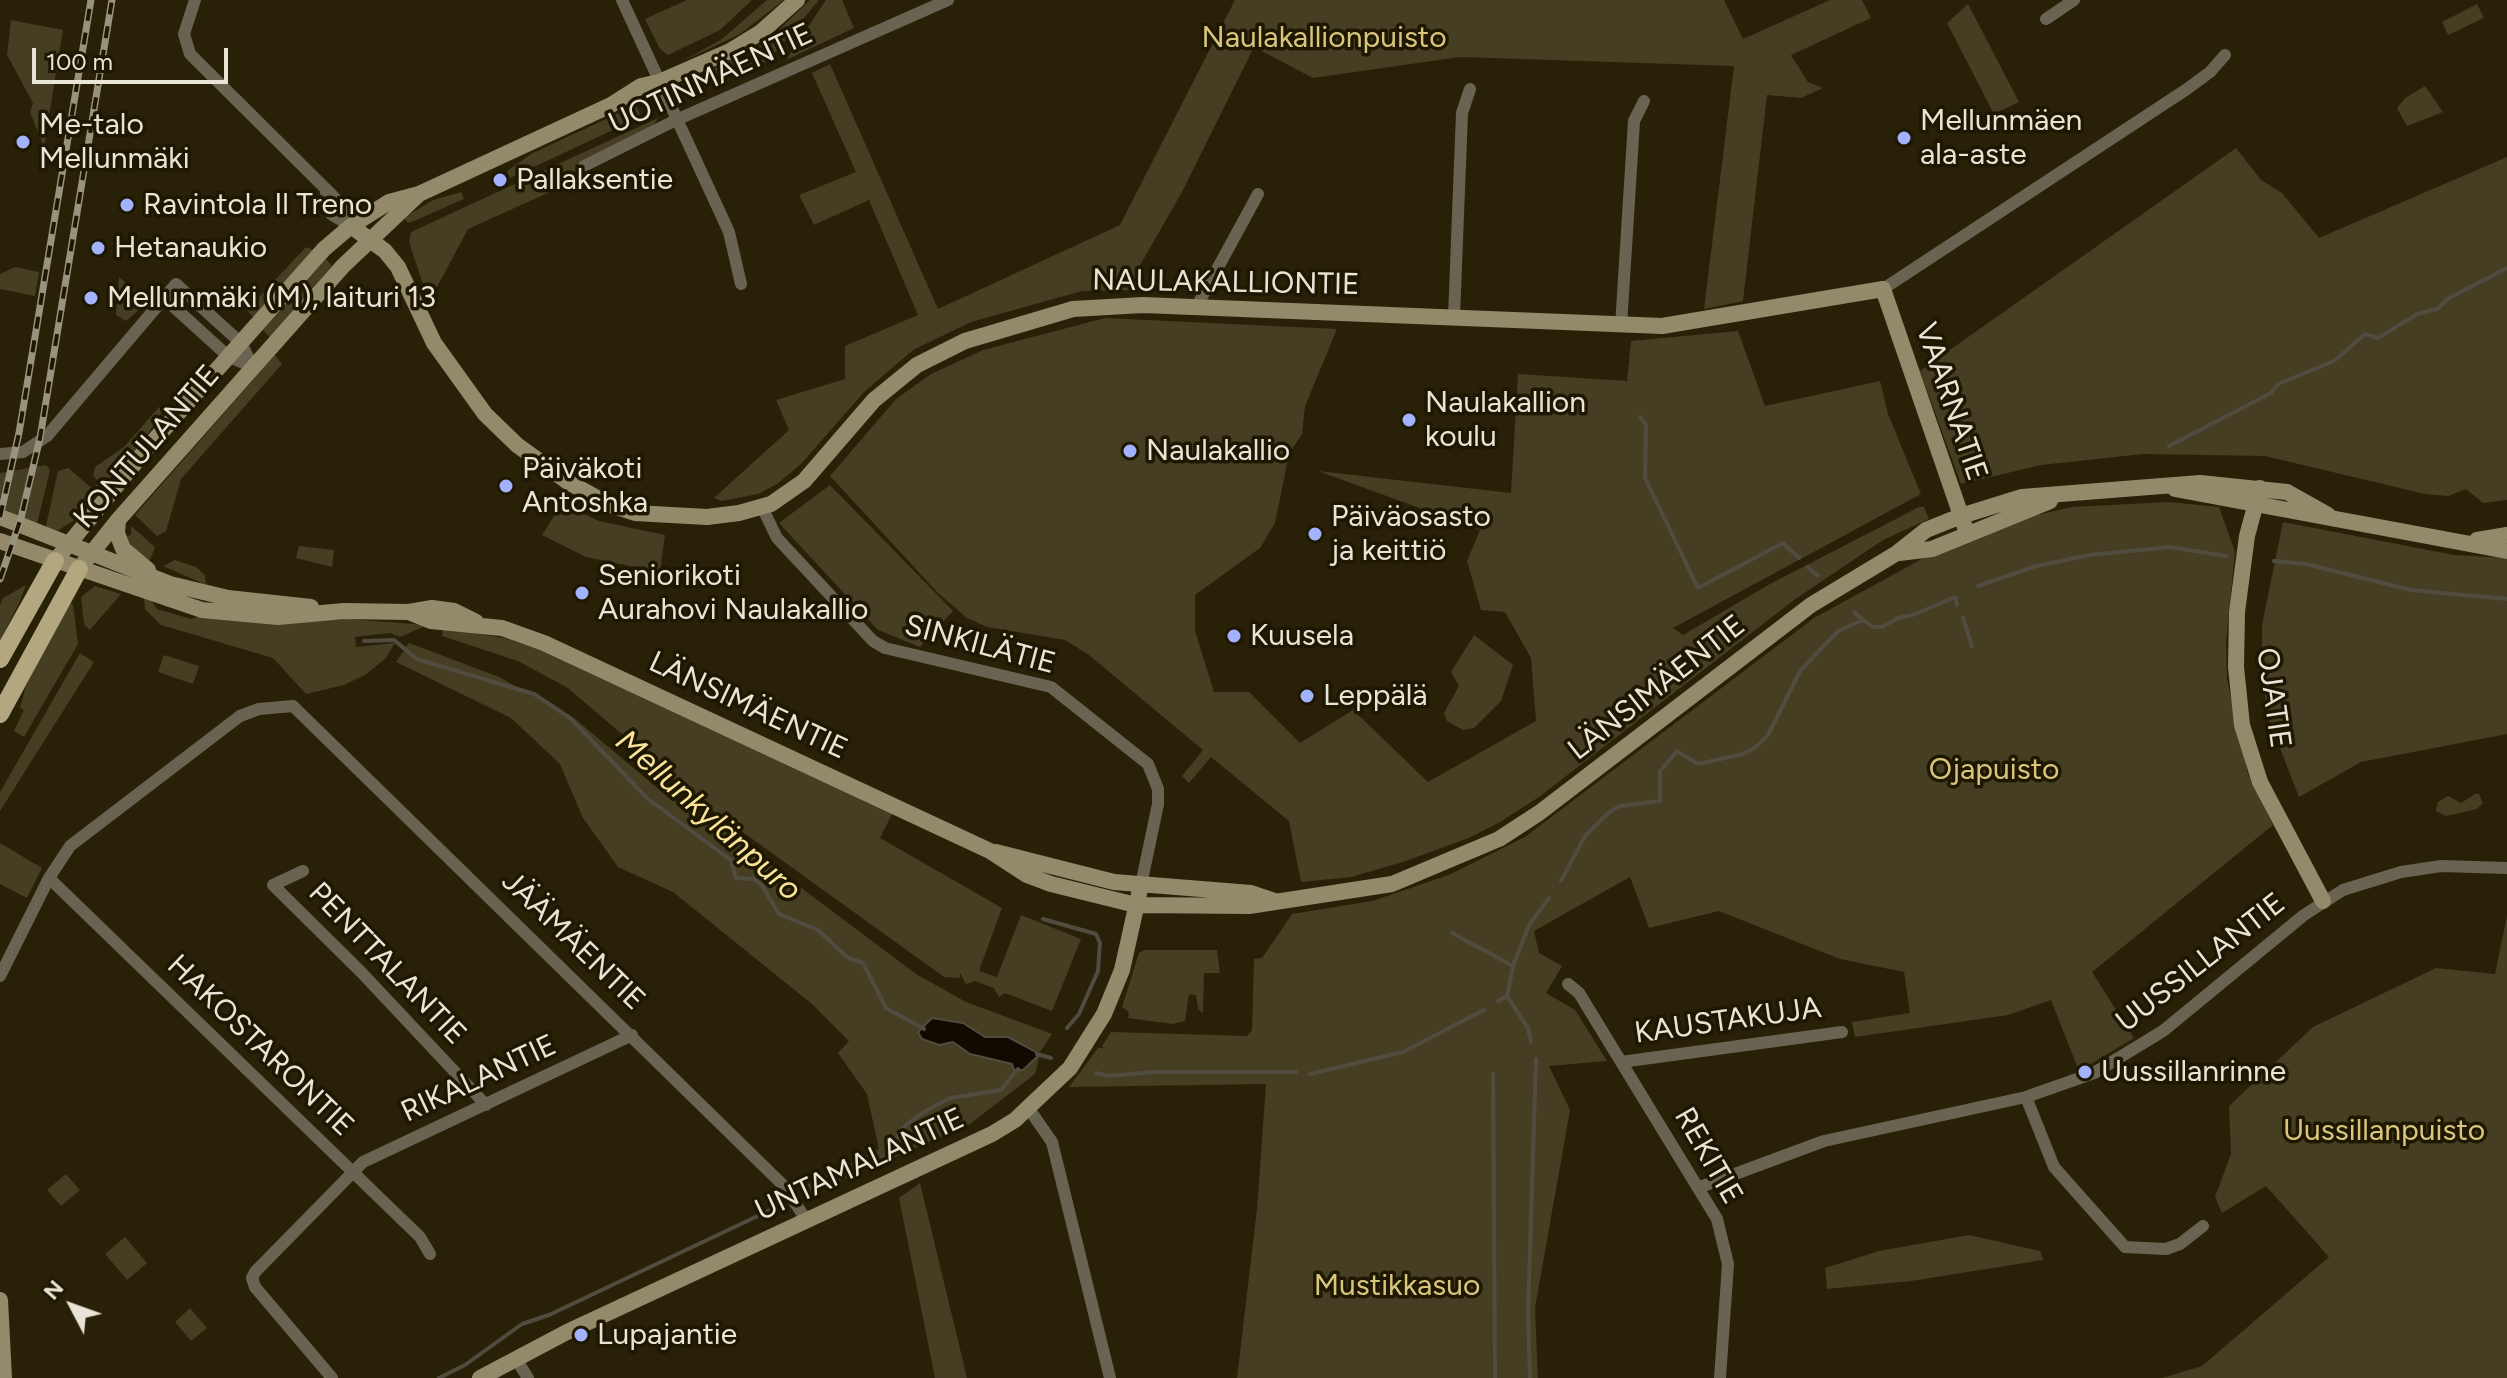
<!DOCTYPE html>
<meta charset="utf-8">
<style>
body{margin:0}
#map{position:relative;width:2507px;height:1378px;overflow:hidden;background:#282107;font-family:Figtree,sans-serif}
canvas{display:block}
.north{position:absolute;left:32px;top:1266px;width:80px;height:80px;-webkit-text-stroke:6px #1e1701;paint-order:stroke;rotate:311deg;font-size:22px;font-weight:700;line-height:32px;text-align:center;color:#e9e5d6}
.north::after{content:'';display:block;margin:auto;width:28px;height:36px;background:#e9e5d6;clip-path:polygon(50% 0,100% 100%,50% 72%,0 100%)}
.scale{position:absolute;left:32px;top:48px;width:196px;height:36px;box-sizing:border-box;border:4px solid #e9e5d6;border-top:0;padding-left:10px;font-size:24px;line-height:28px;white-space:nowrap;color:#e9e5d6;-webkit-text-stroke:6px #1e1701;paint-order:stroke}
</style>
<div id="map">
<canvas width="2507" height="1378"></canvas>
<div class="north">N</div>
<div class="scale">100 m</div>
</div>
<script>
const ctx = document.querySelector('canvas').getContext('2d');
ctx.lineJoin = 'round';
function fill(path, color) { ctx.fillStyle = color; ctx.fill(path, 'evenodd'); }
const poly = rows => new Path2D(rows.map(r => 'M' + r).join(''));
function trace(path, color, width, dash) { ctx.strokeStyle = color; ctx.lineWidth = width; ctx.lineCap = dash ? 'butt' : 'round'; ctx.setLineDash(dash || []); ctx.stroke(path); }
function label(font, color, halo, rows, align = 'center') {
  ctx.font = font + ' Figtree,sans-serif'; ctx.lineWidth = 7; ctx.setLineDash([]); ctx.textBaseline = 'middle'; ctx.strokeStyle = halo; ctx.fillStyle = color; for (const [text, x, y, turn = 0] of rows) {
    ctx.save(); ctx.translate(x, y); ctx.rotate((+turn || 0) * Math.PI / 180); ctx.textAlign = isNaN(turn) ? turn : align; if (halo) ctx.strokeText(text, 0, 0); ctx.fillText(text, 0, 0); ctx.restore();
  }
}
fill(poly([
 [687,0,752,0,720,30,668,55,660,49,645,19],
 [767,0,784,0,740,34,679,63,722,39],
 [810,0,819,0,769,60,678,98,682,84,764,44],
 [826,0,842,0,854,28,786,60],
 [1235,0,1724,0,1743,39,1830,0,1862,0,1871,18,1791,55,1808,82,1823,88,1801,98,1767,95,1743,301,1704,309,1734,66,1460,57,1313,78,1254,47,1182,192,1135,274,1135,290,1082,291,971,322,913,350,864,392,802,463,777,484,758,494,722,501,714,498,789,430,776,400,845,379,845,346,918,315,869,200,814,225,799,195,856,172,812,73,830,64,938,309,1120,225],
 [1968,4,2019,102,1994,114,1947,23],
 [2477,4,2484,18,2448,35,2442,22],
 [11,20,63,30,44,147,30,112,33,103,7,55],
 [2425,86,2443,112,2407,126,2397,108,2405,98],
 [636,105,641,117,510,178,507,171,531,154],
 [658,118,652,127,575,165,581,178,468,229,429,302,409,242,411,232],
 [2236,148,2261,180,2282,193,2319,238,2507,157,2507,500,2483,503,2466,489,2448,496,2425,494,2265,456,2143,454,2041,465,1961,484,1920,371],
 [461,192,464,199,414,221,408,223,404,218,433,200],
 [306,247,313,250,253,317,247,310],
 [326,259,332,266,270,337,263,330],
 [15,267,39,272,35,296,0,289,0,274],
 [119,277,148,302,126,321,116,315],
 [1105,318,1337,329,1305,406,1302,434,1289,454,1275,523,1260,548,1195,595,1195,631,1214,692,1249,692,1300,743,1353,710,1428,782,1536,721,1531,658,1505,612,1481,610,1467,561,1480,530,1318,471,1511,493,1518,374,1627,381,1631,341,1738,331,1765,406,1880,381,1888,414,1921,494,1673,628,1683,635,1770,584,1919,507,1924,507,1929,519,1883,540,1794,600,1539,797,1500,822,1469,838,1403,862,1351,877,1301,882,1289,821,1211,757,1189,783,1182,776,1203,750,1089,655,1065,640,987,627,967,618,938,593,830,476,896,399,931,374,983,350],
 [275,355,282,364,181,479,166,531,157,536,135,515],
 [159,407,163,410,144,440,73,521,57,531,45,530,58,471,68,468,93,489,99,482,93,476,95,467,124,447],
 [46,465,50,470,37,524,0,513,0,473],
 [830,485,953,611,920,647,878,630,779,523],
 [2168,502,2219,507,2235,552,2226,642,2227,679,2248,774,2273,825,2092,972,2134,1038,2079,1071,2051,1000,2008,1015,1855,1037,1852,1022,1910,1013,1904,972,1840,959,1719,911,1649,928,1630,877,1534,931,1539,953,1562,966,1546,993,1575,1010,1607,1061,1549,1066,1570,1110,1535,1308,1538,1378,1237,1378,1257,1209,1266,1084,1069,1087,1098,1048,1104,1048,1102,1046,1111,1032,1247,1036,1252,1030,1254,959,1262,958,1292,914,1372,901,1411,888,1451,874,1525,837,1814,618,1940,549,2023,518,2072,507],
 [562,504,599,521,665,535,660,572,586,557,542,535],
 [2283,522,2454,555,2507,558,2507,734,2361,762,2299,797,2269,720,2262,678,2262,625],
 [131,526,155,547,150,560,140,557,129,544,127,536,131,535],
 [299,546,334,550,332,567,296,558],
 [175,560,196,567,205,575,206,585,163,566],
 [26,585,20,601,0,641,0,605,3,598],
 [95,586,121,594,90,630,84,624,81,597],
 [144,597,151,600,157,609,191,619,203,615,290,622,349,619,427,625,400,637,390,633,355,637,356,647,395,643,386,658,365,675,344,685,306,694,273,658,161,625,145,609],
 [69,601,73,605,78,644,24,737,14,731,24,710,20,708,26,686],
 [443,628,504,638,544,651,892,814,880,838,1002,908,979,971,997,977,1021,915,1081,939,1052,1011,1005,993,999,997,994,988,975,981,966,984,960,973,960,978,944,977,701,802,568,688,518,661,442,636],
 [1474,635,1513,665,1501,701,1474,728,1463,730,1447,721,1444,713,1459,686,1451,672],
 [409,643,499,677,574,718,668,797,735,838,916,974,966,1002,1052,1034,1040,1052,1008,1037,985,1037,963,1023,946,1019,920,1029,939,1045,953,1042,970,1054,999,1059,1023,1070,1040,1054,1035,1074,970,1124,810,1194,802,1187,879,1149,867,1094,838,1053,849,1041,812,1004,673,892,618,867,583,818,560,764,511,718,396,662],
 [80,653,94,662,0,811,0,792],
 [164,655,199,666,193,684,158,672],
 [2475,794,2479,794,2483,803,2477,809,2446,816,2436,811,2438,802,2448,796,2461,803],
 [0,843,42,868,27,898,0,884],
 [2507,916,2507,1378,2162,1378,2202,1366,2329,1257,2266,1186,2222,1213,2215,1197,2231,1154,2229,1106,2313,1027,2436,968,2495,974],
 [1144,950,1217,950,1220,973,1204,973,1203,1013,1198,1009,1196,995,1189,994,1185,1021,1173,1024,1128,1018,1129,1012,1122,1007,1139,953],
 [66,1174,80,1190,61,1206,47,1190],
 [920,1183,967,1378,935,1378,899,1198],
 [1969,1235,2040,1251,2043,1260,1911,1281,1827,1289,1825,1268,1879,1251],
 [125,1237,147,1263,127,1280,105,1254],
 [190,1308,207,1328,191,1341,175,1322]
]), '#453e23');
const water = poly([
 [932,1018,963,1023,985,1037,1008,1037,1040,1054,1023,1070,1014,1070,1012,1064,970,1054,953,1042,939,1045,922,1039,918,1032,932,1018]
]);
fill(water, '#100a00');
trace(water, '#514c40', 2);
trace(poly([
 [1640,417,1646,425,1645,478,1698,588,1783,543,1799,558],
 [2169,446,2271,393,2278,384,2334,361,2365,334,2378,338,2417,314,2437,309,2449,298,2507,268],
 [2274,561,2306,564,2411,590,2507,599],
 [1808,567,1818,576],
 [1978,586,2036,566,2090,555,2170,547,2226,556],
 [1854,612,1863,620],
 [1963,618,1972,646],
 [364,641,394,640,417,659,534,694,570,718,648,799,731,860,736,878,753,879,761,884,779,914,818,930,848,958,863,963,886,1008,924,1029],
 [1561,881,1585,836,1607,814,1620,806,1660,801,1660,771,1677,751,1698,764,1743,754,1756,747,1768,735,1800,671,1838,631,1863,620,1873,627,1882,627,1898,618,1913,615,1955,597,1957,605],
 [1043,919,1096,934,1100,943,1098,971,1079,1014,1067,1028],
 [1452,933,1513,966],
 [1507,996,1528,1028,1531,1042],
 [1498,1001,1507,996,1513,966,1529,925,1549,898],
 [1037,1054,1051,1058],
 [1096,1073,1108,1076,1155,1072,1296,1072],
 [1310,1074,1403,1052,1484,1010],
 [1493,1074,1495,1378],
 [813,1190,889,1155,901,1129,922,1113,950,1098,1001,1090,1018,1069],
 [439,1378,465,1365,522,1324,549,1315,783,1204],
 [1530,1378,1528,1314,1536,1059]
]), '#514c40', 4);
trace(poly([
 [195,0,184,34,190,54,342,205,351,226],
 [622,0,729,232,741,284],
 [2046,19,2074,0],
 [584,166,676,120,948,0],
 [326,192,331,214,351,226],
 [1883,289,2187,89,2210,72,2225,55],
 [164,298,229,357,253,367],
 [1197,306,1258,194],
 [1454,317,1462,113,1470,89],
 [1621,326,1634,121,1644,101],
 [0,454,23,452,47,436,176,284,241,343,253,367],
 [762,507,777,538,873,641,885,648,1051,687,1148,764,1158,789,1158,804,1141,885],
 [303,871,273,885,362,973,486,1105],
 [49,878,420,1237,430,1254],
 [0,976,49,878,70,846,240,716,259,709,293,706,784,1186,807,1221],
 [1568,984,1579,993,1717,1219,1728,1264,1720,1378],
 [1621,1062,1842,1032],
 [2026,1097,2054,1167,2125,1247,2166,1249,2180,1244,2203,1226],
 [1029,1109,1052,1142,1110,1378],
 [1700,1187,1824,1141,2026,1097,2094,1073,2163,1031,2304,915,2343,890,2401,872,2441,866,2507,868],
 [516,1359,528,1378],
 [332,1378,255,1287,252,1278,255,1272,363,1162,632,1035]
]), '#696451', 12);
trace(poly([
 [351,226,385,251,398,267,434,343,485,414,517,445,568,482,610,505,635,513,707,517,739,513,771,504,804,481,874,400,917,365,965,341,1073,309,1143,305,1662,326,1883,289,1967,533],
 [2260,488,2247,536,2237,612,2236,667,2242,725,2260,782,2323,901],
 [2175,489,2507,551],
 [0,517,170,584,228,598,311,607],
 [118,520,117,533,123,549,148,570],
 [2477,540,2507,535],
 [0,541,202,610,278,617,344,611,409,612,432,608,454,611,476,622],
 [1899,553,1932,549,2050,501],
 [55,561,149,446,324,249,351,226,389,202,419,194,611,105,641,86,659,82,730,51,761,32,797,0],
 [79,569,118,520,343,266,419,194],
 [409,612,431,621,502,628,544,643,990,851,1027,875,1051,884,1136,905,1249,906,1392,884,1499,839,1539,813,1811,605,1897,553,1926,530,1961,516,2022,497,2200,483,2287,492,2328,515],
 [996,852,1114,882,1251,893,1275,901],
 [0,1300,4,1378],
 [480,1378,567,1332,992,1134,1015,1120,1070,1068,1104,1014,1122,970,1141,885]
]), '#928a6b', 16);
trace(poly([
 [0,659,55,561],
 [0,714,79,569]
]), '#b2a77f', 18);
const rail = poly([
 [0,517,19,433,91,0],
 [0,579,21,518,40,438,112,0]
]);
trace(rail, '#98937f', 7);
trace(rail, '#1e1701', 4, [12]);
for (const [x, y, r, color] of [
 [1904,138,8,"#a2b2fd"],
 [23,142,8,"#a2b2fd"],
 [500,180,8,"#a2b2fd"],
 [127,205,8,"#a2b2fd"],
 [98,248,8,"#a2b2fd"],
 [91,298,8,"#a2b2fd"],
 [1409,420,8,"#a2b2fd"],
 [1130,451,8,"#a2b2fd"],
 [506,486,8,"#a2b2fd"],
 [1315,534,8,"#a2b2fd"],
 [582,593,8,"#a2b2fd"],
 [1234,636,8,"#a2b2fd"],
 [1307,696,8,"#a2b2fd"],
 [2085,1072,8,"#a2b2fd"],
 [581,1335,8,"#a2b2fd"]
]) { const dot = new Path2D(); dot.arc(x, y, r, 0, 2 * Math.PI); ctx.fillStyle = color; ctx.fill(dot); trace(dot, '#1e1701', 3); }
label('30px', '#dac57c', '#1e1701', [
 ["Naulakallionpuisto",1324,38],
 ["Ojapuisto",1994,770],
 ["Uussillanpuisto",2384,1131],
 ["Mustikkasuo",1397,1286]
]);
label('30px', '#e9e5d6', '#1e1701', [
 ["UOTINMÄENTIE",711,79,-25],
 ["NAULAKALLIONTIE",1226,283,1],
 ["VAARNATIE",1951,402,71],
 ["KONTULANTIE",147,447,-49],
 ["SINKILÄTIE",980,645,15],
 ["LÄNSIMÄENTIE",1657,688,-38],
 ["OJATIE",2273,698,82],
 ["LÄNSIMÄENTIE",748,706,25],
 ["JÄÄMÄENTIE",573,941,44],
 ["UUSSILLANTIE",2201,963,-38],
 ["PENTTALANTIE",387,964,46],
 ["KAUSTAKUJA",1728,1021,-8],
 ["HAKOSTARONTIE",260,1046,44],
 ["RIKALANTIE",479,1079,-25],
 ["REKITIE",1708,1156,60],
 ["UNTAMALANTIE",860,1165,-25]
]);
label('30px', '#e9e5d6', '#1e1701', [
 ["Mellunmäen",1920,121],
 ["ala-aste",1920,155],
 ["Me-talo",39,125],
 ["Mellunmäki",39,159],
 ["Pallaksentie",516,180],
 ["Ravintola Il Treno",143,205],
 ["Hetanaukio",114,248],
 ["Mellunmäki (M), laituri 13",107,298],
 ["Naulakallion",1425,403],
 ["koulu",1425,437],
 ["Naulakallio",1146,451],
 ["Päiväkoti",522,469],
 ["Antoshka",522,503],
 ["Päiväosasto",1331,517],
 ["ja keittiö",1331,551],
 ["Seniorikoti",598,576],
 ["Aurahovi Naulakallio",598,610],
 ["Kuusela",1250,636],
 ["Leppälä",1323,696],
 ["Uussillanrinne",2101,1072],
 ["Lupajantie",597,1335]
], 'left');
label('italic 32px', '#f9e49a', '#1e1701', [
 ["Mellunkylänpuro",708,816,42]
]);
</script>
